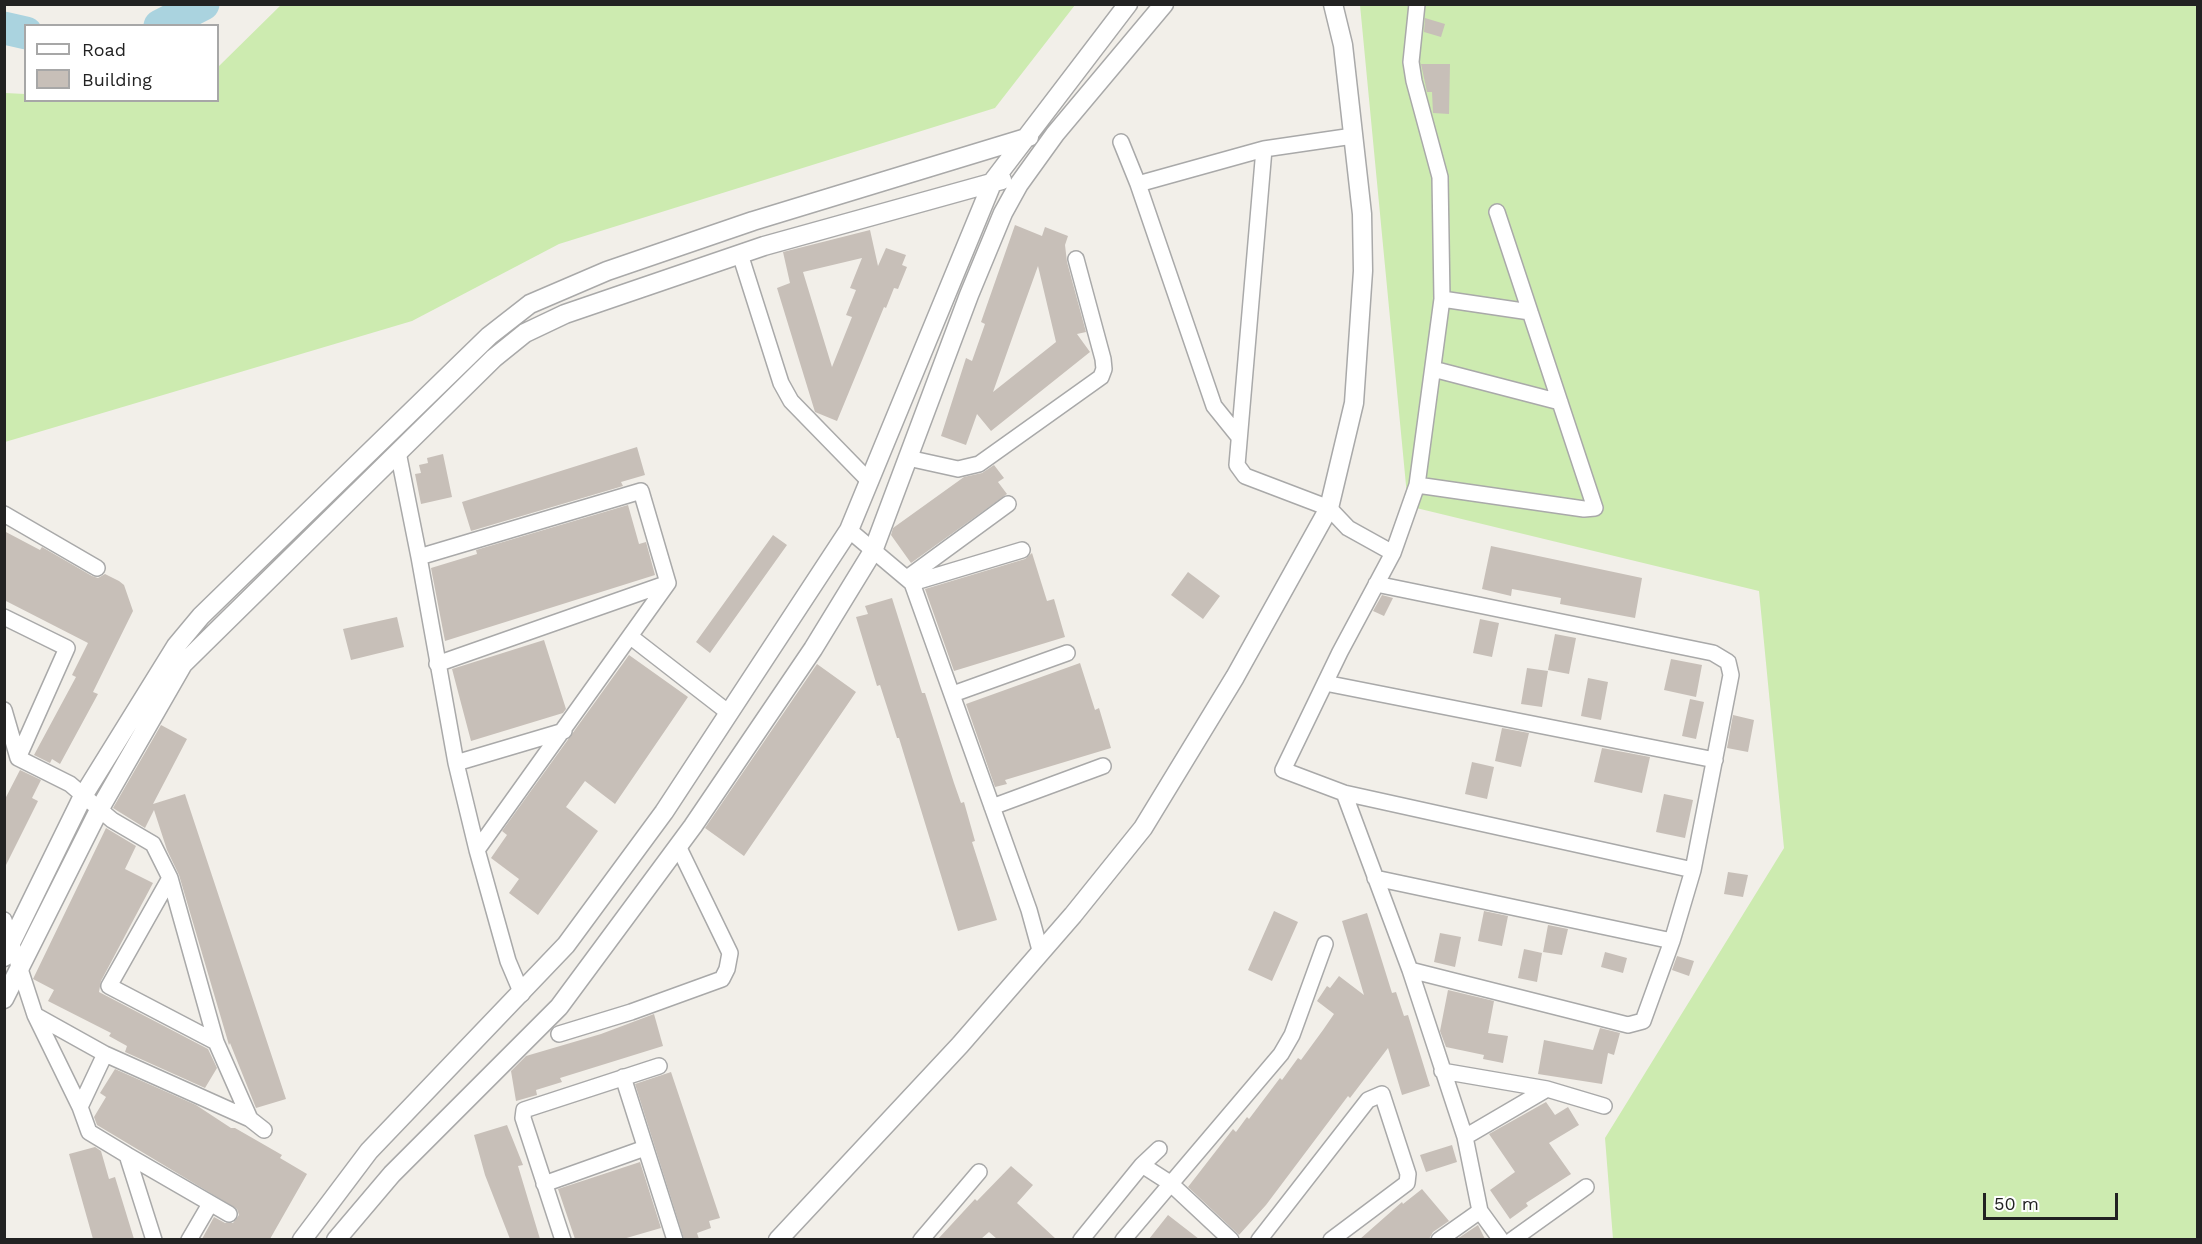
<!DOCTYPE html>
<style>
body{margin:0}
#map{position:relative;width:2202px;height:1244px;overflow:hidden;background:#f2efe9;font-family:"Work Sans",sans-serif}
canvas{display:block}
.frame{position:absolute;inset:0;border:6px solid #222;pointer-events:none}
.legend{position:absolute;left:24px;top:24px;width:195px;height:78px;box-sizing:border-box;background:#fff;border:2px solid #a7a7a7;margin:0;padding:8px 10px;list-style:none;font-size:18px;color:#222}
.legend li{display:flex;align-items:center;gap:12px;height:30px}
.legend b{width:30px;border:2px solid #a7a7a7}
.scale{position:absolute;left:1983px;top:1193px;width:135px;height:27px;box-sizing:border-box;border:3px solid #222;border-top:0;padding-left:8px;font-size:18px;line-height:21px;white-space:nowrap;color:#222;-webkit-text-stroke:4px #fff;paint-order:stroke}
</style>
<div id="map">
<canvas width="2202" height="1244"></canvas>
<div class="frame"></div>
<ul class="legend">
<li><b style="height:8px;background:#fff"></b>Road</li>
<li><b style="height:16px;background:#c7bfb8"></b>Building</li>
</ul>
<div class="scale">50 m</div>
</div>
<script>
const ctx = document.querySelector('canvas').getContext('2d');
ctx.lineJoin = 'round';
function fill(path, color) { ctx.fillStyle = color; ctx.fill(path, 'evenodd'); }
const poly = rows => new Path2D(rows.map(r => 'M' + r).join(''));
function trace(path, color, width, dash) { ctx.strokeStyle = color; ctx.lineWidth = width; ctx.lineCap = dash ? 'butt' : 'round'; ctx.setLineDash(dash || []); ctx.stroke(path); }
fill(poly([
 [282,4,1075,4,1075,5,995,108,559,244,412,321,5,442,5,93,25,94,26,100,218,100,218,67],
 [1360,5,2197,5,2197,1239,1613,1239,1605,1138,1784,848,1759,591,1408,506]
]), '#cdebb0');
trace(poly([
 [160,26,203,4],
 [4,28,26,33]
]), '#aad3df', 33);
fill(poly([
 [1425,18,1445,24,1441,37,1424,32],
 [1421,64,1450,64,1449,114,1433,113,1432,92,1427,92],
 [1015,225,1042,236,1045,227,1068,236,1065,245,1067,262,1086,332,1077,334,1090,352,991,431,977,414,966,445,941,436,966,358,972,361,985,324,981,322],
 [1038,266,1056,342,993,392,1020,316],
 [870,230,878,266,886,248,906,255,902,265,907,267,898,289,894,288,886,308,884,307,837,421,815,412,777,288,790,283,783,252],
 [862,258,850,288,856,290,846,315,852,317,832,367,803,272],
 [637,447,645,475,621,482,623,486,471,531,462,502],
 [443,454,452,497,421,504,415,474,421,473,419,465,428,463,427,458],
 [994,465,1004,478,998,482,1007,494,911,563,891,535,893,528,964,477,982,473],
 [628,505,639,544,646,542,655,575,445,641,431,568,477,554,476,550],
 [4,531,40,550,42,547,92,576,98,578,105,574,119,581,124,585,133,611,93,692,98,694,60,764,52,759,50,763,34,755,76,677,72,675,88,643,4,600],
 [773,535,787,545,710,653,696,642],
 [1491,546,1642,578,1635,618,1560,604,1561,598,1512,589,1511,596,1482,589],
 [1032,553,1047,601,1054,599,1065,637,954,671,925,589,1025,559],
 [1188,572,1220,596,1203,619,1171,595],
 [1382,595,1393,598,1384,616,1373,611],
 [892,598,922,693,925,693,954,783,961,803,964,802,975,841,972,842,997,920,958,931,899,738,897,738,880,685,877,686,856,617,868,614,865,606],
 [397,617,404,647,351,660,343,629],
 [1480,619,1499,623,1492,657,1473,653],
 [1555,634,1576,638,1569,674,1548,670],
 [544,640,566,709,563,713,471,741,452,669],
 [629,655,688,697,615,804,585,781,566,807,598,831,538,915,509,893,519,879,491,858,507,835,502,831],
 [1671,659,1702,665,1696,697,1664,690],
 [1080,663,1095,710,1099,708,1111,748,1005,780,1007,784,995,787,966,704],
 [817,664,856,692,744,856,705,828],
 [1527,668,1548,671,1542,707,1521,704],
 [1588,678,1608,682,1601,720,1581,716],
 [1690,699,1704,702,1696,739,1682,736],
 [1733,715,1754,720,1748,752,1727,748],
 [161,725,187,739,153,804,185,794,286,1099,256,1108,230,1043,229,1045,179,875,167,850,154,810,145,828,113,808],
 [1502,728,1529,733,1521,767,1495,761],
 [1602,748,1650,757,1642,793,1594,782],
 [1472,762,1494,767,1487,799,1465,794],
 [20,770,41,780,32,798,38,801,4,869,4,801],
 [1664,794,1693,800,1685,838,1656,832],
 [106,828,136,846,125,869,153,883,101,981,99,992,208,1049,217,1068,205,1088,125,1052,127,1046,109,1036,111,1033,48,1001,54,990,33,979],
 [1728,872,1748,875,1743,897,1724,894],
 [1274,911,1298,922,1272,981,1248,970],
 [1484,911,1508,916,1502,946,1478,941],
 [1367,913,1392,993,1396,992,1404,1016,1408,1015,1430,1086,1402,1095,1388,1048,1350,1098,1348,1096,1266,1205,1239,1235,1188,1187,1233,1129,1236,1132,1247,1117,1249,1119,1280,1078,1282,1080,1298,1058,1301,1060,1323,1030,1334,1014,1317,1001,1327,986,1330,988,1339,976,1364,995,1342,921],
 [1548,925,1568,929,1562,955,1543,952],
 [1440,933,1461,937,1455,967,1434,962],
 [1524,949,1542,953,1537,982,1518,978],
 [1605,952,1627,958,1623,973,1601,967],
 [1677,956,1694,961,1689,976,1672,970],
 [1448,990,1494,1001,1488,1033,1508,1036,1503,1063,1483,1059,1484,1055,1446,1047,1440,1031],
 [654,1014,663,1046,560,1078,562,1082,536,1090,537,1095,516,1101,511,1071,526,1056,601,1034],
 [1600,1028,1620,1033,1614,1055,1608,1053,1602,1084,1538,1074,1544,1040,1593,1050],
 [115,1069,196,1105,231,1128,235,1128,282,1155,280,1158,307,1174,270,1239,202,1239,214,1217,225,1223,233,1223,239,1215,237,1209,97,1125,94,1117,106,1097,100,1093],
 [671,1072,720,1218,709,1221,711,1228,697,1233,699,1239,684,1239,635,1084],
 [1546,1102,1555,1115,1568,1107,1579,1125,1549,1143,1571,1174,1526,1203,1528,1206,1510,1219,1490,1190,1515,1172,1489,1134],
 [507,1125,523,1165,518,1166,540,1239,510,1239,485,1175,474,1135],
 [1452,1145,1457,1162,1426,1172,1420,1155],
 [95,1147,101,1151,109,1179,115,1177,134,1239,93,1239,69,1154],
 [640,1162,661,1228,623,1239,575,1239,558,1189],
 [1011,1166,1033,1185,1017,1203,1056,1239,997,1239,989,1232,981,1239,938,1239,975,1199,977,1201],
 [1422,1189,1449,1221,1433,1232,1429,1239,1360,1239,1402,1202,1403,1204],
 [1168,1215,1199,1239,1149,1239],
 [1478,1225,1485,1239,1457,1239]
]), '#c7bfb8');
const minor = poly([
 [1417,4,1411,62,1414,81,1440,177,1442,299,1417,485,1393,553,1340,652,1283,770,1344,793,1693,870],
 [1353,136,1264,149,1237,465,1245,476,1329,508,1348,528,1393,553],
 [1121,142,1138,184],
 [740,254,781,383,791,401,870,482],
 [1442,299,1530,312],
 [1433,369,1560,402],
 [1239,437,1214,406,1138,184,1264,149],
 [398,452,419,557],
 [908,458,958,469,979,464,1101,377,1104,369,1103,359,1076,259],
 [1417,485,1584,509,1595,508,1497,212],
 [4,514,97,568],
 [849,530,912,583,1029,910,1040,950],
 [907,578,1008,504],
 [912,583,1022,550],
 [1376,584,1713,653,1728,662,1731,675,1693,870,1672,941,1643,1021,1628,1025,1410,970],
 [4,617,67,648,18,758,4,710],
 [631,637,729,713],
 [437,664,668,583],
 [1325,683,1715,760],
 [953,694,1067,653],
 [18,758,70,784,112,820,153,844,170,878,216,1042,250,1119],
 [456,763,564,731],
 [1344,793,1410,970,1465,1137,1480,1211,1501,1240],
 [992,807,1103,766],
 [477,850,668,583,641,491,419,557,456,763,477,850,508,961,522,994],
 [170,878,109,986,216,1042],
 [1375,878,1672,941],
 [4,920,35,1015,80,1107,89,1132,127,1155],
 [35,1015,105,1054,250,1119,264,1130],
 [559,1034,631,1012,722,979,727,969,730,953,678,846],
 [1442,1071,1547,1089,1465,1137],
 [623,1077,675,1240],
 [1547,1089,1604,1106],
 [80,1107,105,1054],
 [1159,1149,1142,1165,1170,1183,1231,1240],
 [544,1184,645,1148],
 [154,1240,127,1155,229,1214],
 [189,1240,210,1204],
 [563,1240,523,1118,524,1110,659,1066],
 [921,1240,979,1172],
 [1081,1240,1142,1165],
 [1123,1240,1281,1054,1292,1035,1325,944],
 [1259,1240,1368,1100,1382,1094,1408,1174,1407,1183,1331,1240],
 [1439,1240,1480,1211],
 [1512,1240,1586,1187]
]);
const tertiary = poly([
 [4,957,83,796,176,646,201,616,489,336,530,304,607,271,753,221,1029,137],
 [4,999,99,810,183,664,494,358,525,333,565,314,764,246,1002,180],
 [302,1240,369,1151,566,945,664,812,849,530,993,181,1128,4],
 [336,1240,392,1174,559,1007,693,826,813,649,873,551,969,295,1003,213,1019,184,1055,134,1164,4],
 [778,1240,960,1045,1073,915,1143,828,1235,677,1329,508,1354,403,1363,271,1362,214,1343,45,1333,4]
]);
trace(minor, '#a9a9a9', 18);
trace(tertiary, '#a9a9a9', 21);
trace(minor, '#fff', 15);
trace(tertiary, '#fff', 18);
</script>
